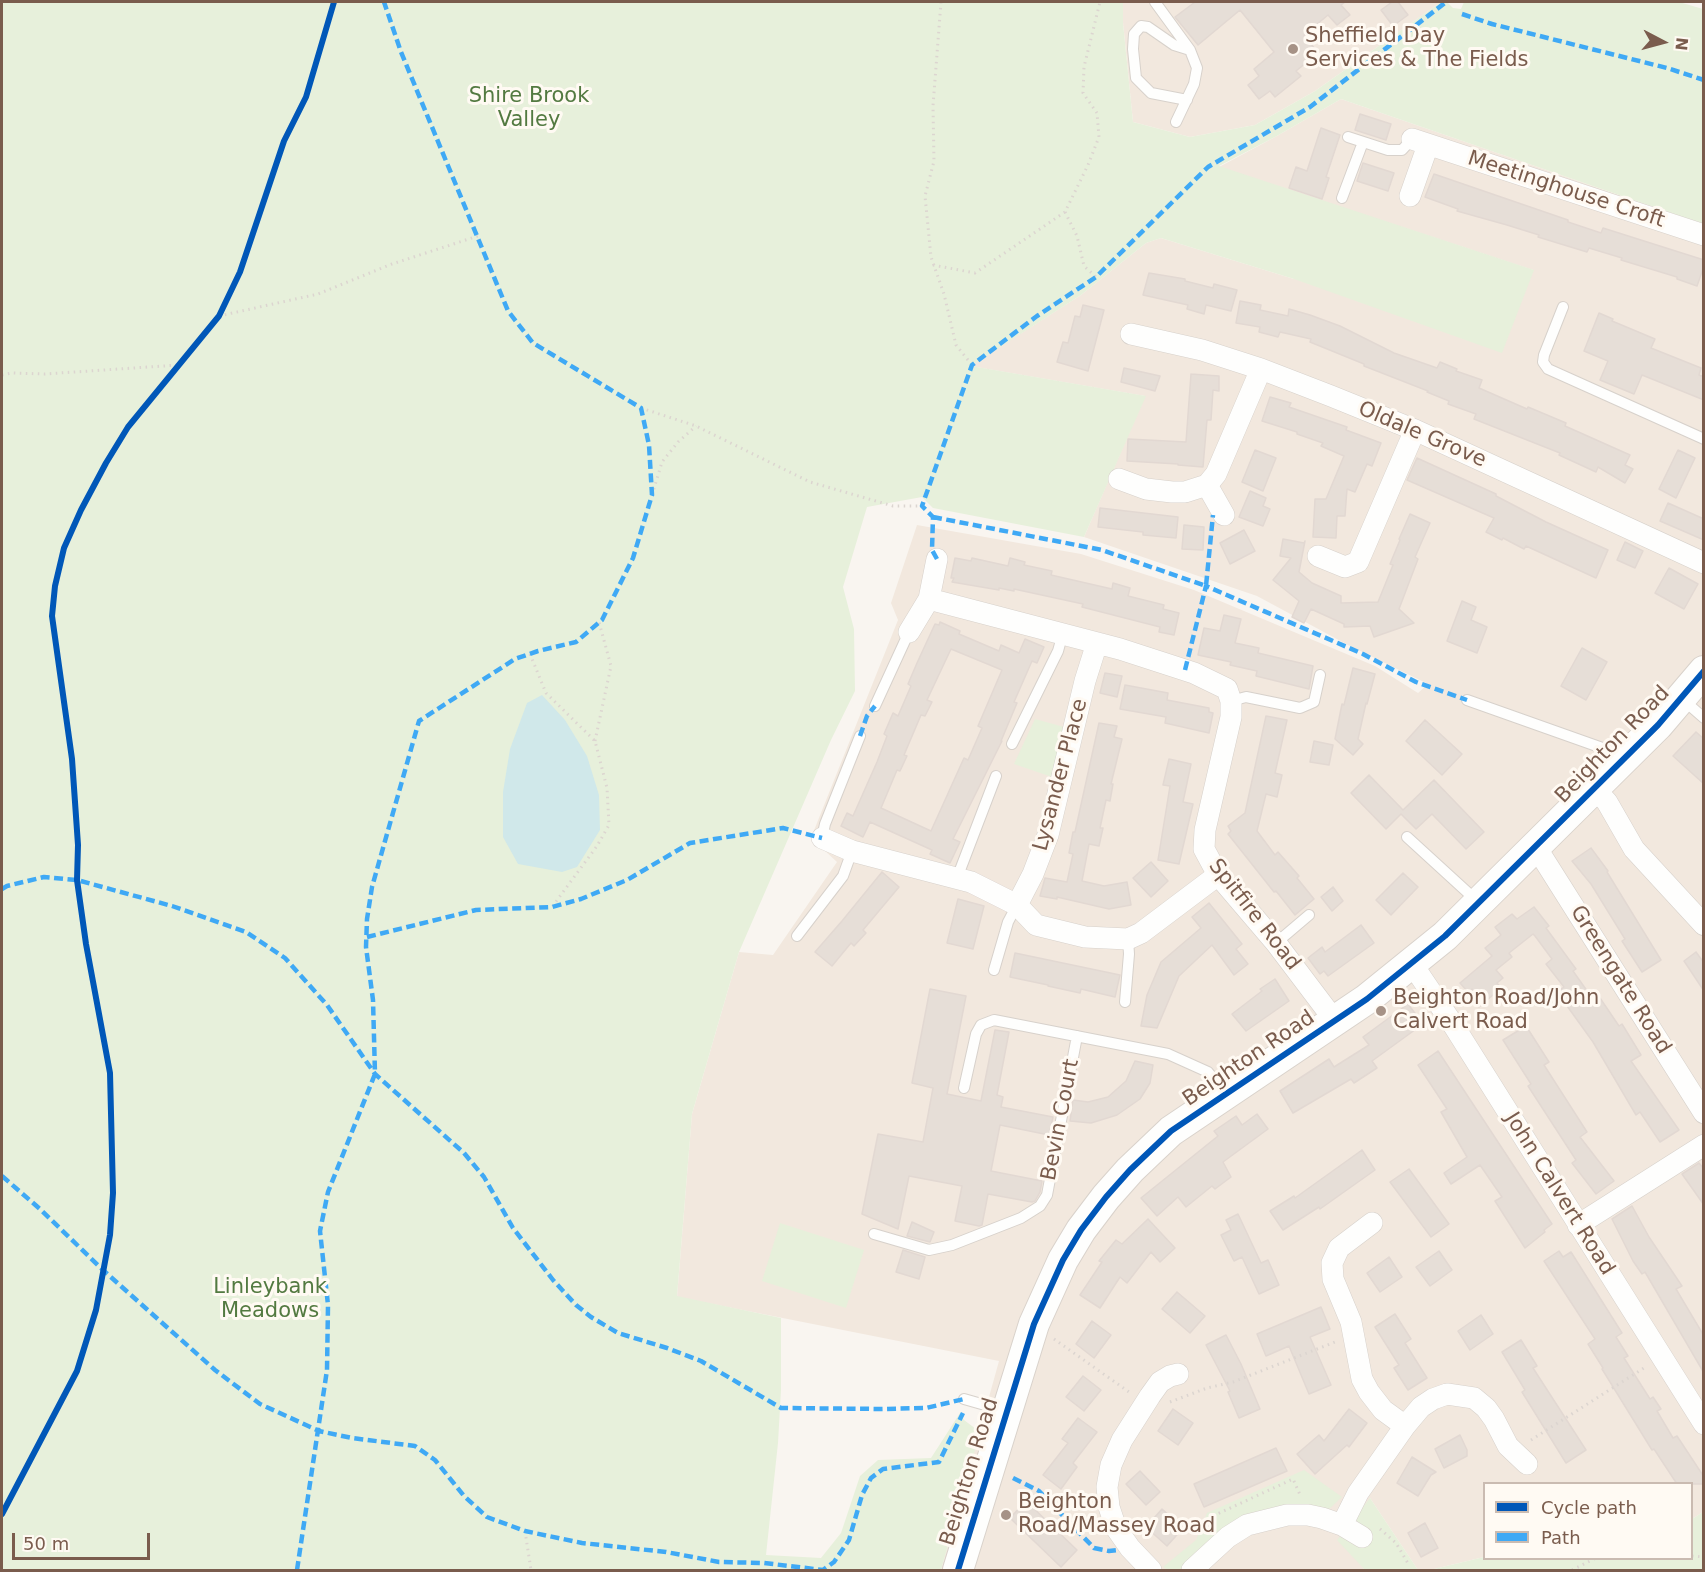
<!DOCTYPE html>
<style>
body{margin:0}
#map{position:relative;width:1705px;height:1572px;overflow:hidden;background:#f9f5f0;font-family:"DejaVu Sans",sans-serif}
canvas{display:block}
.frame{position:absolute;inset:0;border:3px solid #7a5c4d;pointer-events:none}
.legend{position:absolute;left:1483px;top:1482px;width:210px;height:78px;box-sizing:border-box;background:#fffaf3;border:2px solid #cabbb1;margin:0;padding:8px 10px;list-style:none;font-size:18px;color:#7a5c4d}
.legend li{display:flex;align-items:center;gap:12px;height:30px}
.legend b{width:30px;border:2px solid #cabbb1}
.north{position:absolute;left:1633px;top:12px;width:60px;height:60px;-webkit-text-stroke:4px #fffaf3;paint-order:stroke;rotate:96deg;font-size:16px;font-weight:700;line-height:24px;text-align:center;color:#7a5c4d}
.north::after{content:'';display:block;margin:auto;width:21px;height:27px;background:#7a5c4d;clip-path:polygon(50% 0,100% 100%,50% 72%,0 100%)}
.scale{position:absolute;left:12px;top:1533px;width:138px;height:27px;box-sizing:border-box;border:3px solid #7a5c4d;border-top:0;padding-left:8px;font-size:18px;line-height:21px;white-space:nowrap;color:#7a5c4d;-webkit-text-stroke:4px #fffaf3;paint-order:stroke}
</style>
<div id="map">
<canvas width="1705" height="1572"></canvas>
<div class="frame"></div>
<ul class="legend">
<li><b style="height:8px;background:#0057b8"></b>Cycle path</li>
<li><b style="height:8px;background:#3fa9f5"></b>Path</li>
</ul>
<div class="north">N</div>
<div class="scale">50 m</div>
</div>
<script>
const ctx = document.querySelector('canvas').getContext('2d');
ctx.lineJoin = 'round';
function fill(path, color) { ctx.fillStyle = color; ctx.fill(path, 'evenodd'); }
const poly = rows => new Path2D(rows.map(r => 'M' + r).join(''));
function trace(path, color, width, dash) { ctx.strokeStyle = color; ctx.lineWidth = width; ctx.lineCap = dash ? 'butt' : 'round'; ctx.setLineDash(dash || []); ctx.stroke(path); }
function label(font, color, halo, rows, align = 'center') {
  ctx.font = font + ' "DejaVu Sans",sans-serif'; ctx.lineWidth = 6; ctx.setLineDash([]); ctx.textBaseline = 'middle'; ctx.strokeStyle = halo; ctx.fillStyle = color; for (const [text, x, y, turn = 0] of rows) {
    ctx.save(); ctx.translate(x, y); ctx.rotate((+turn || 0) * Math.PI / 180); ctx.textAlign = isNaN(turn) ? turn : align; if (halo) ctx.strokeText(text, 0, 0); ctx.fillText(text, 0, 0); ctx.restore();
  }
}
fill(poly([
 [1123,2,1441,2,1315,91,1255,125,1190,137,1133,122,1123,23],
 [1341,99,1703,224,1703,1512,1692,1519,1692,1484,1484,1484,1484,1557,1430,1570,1418,1570,1370,1498,1358,1561,1365,1570,941,1570,999,1361,677,1297,692,1114,739,952,773,955,837,862,811,838,898,620,891,603,917,525,1081,554,1194,590,1375,666,1418,693,1428,684,1348,645,1257,596,1084,537,1145,396,970,366,1081,295,1146,243,1161,238,1294,279,1533,270,1219,167,1275,137]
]), '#f2e8de');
fill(poly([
 [2,2,1123,2,1123,23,1133,122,1190,137,1255,125,1315,91,1441,2,1447,2,1453,8,1461,9,1464,2,1679,2,1703,9,1703,224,1341,99,1275,137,1219,166,1534,270,1502,353,1294,279,1161,238,1146,243,1081,295,971,366,1146,396,1084,537,933,508,922,497,867,507,843,587,854,629,855,691,831,740,739,952,692,1114,677,1296,781,1318,781,1390,778,1443,766,1555,821,1558,841,1533,860,1476,878,1460,931,1458,960,1413,964,1420,980,1432,941,1570,2,1570],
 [1035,719,1064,727,1052,777,1014,764],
 [780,1223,864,1250,846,1308,762,1281],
 [1304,1470,1342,1497,1329,1509,1300,1506,1270,1508,1239,1520,1206,1546,1180,1570,1168,1570,1163,1567,1196,1540,1207,1513],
 [1370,1498,1418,1570,1365,1570,1337,1540],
 [1703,1512,1703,1570,1430,1570,1484,1557,1484,1558,1692,1558,1692,1519]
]), '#e7f0db');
fill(poly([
 [542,695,565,720,587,756,599,795,600,830,577,867,562,872,518,864,503,837,503,792,510,749,527,703]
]), '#d0e8ea');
const building = poly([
 [1195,2,1345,2,1341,5,1350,15,1337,25,1328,15,1304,35,1318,53,1296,71,1301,76,1275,97,1270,91,1259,99,1248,85,1259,76,1254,69,1274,52,1240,10,1198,45,1175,17,1195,2],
 [1392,2,1398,2,1408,15,1393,26,1381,10,1392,2],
 [1360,114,1391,124,1386,140,1355,130,1360,114],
 [1321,128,1340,135,1326,177,1329,178,1322,199,1289,188,1296,167,1307,171,1321,128],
 [1363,163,1394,173,1388,191,1357,181,1363,163],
 [1434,174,1568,220,1568,222,1601,233,1603,228,1704,260,1704,266,1697,286,1677,279,1677,277,1621,260,1622,258,1589,248,1587,252,1538,237,1539,235,1507,225,1457,211,1458,209,1425,197,1434,174],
 [1149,273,1185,279,1185,281,1213,288,1214,284,1237,290,1231,311,1206,305,1204,314,1187,309,1188,305,1143,295,1149,273],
 [1240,301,1261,305,1260,310,1288,316,1289,309,1310,315,1340,326,1394,353,1437,368,1440,362,1457,369,1456,371,1482,380,1479,388,1527,409,1528,407,1566,423,1565,426,1630,455,1625,465,1633,469,1625,483,1598,467,1596,472,1559,455,1560,453,1474,419,1476,414,1448,404,1449,401,1427,392,1428,391,1364,366,1364,364,1310,342,1311,339,1280,332,1278,337,1259,332,1260,327,1236,323,1240,301],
 [1083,305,1104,310,1088,371,1057,362,1063,342,1068,343,1075,316,1080,317,1083,305],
 [1599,313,1613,319,1612,321,1655,339,1651,348,1701,368,1699,375,1704,377,1704,400,1642,375,1634,394,1600,380,1608,361,1584,351,1599,313],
 [1124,368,1160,376,1155,391,1121,382,1124,368],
 [1191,374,1219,376,1219,391,1213,390,1211,420,1207,420,1203,467,1178,465,1178,464,1127,461,1128,439,1186,442,1191,374],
 [1270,397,1291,403,1289,407,1347,427,1346,430,1381,443,1372,466,1367,464,1355,492,1347,489,1345,516,1337,516,1336,538,1313,537,1315,499,1326,499,1344,456,1321,446,1323,443,1297,434,1297,432,1262,421,1270,397],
 [1255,450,1276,458,1263,491,1242,482,1255,450],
 [1678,450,1695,458,1676,498,1659,489,1678,450],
 [1417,458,1496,494,1496,496,1546,522,1608,550,1596,578,1526,546,1524,549,1503,538,1502,540,1486,532,1494,518,1407,480,1417,458],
 [1250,491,1266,498,1263,506,1270,509,1263,526,1239,517,1250,491],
 [1668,503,1704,519,1704,540,1660,521,1668,503],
 [1100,508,1178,517,1176,538,1143,535,1143,532,1098,527,1100,508],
 [1410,514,1430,523,1415,557,1418,559,1399,609,1414,623,1374,637,1370,626,1344,627,1344,624,1311,609,1304,623,1292,617,1299,601,1273,580,1291,558,1280,556,1283,539,1304,543,1305,541,1299,572,1312,583,1341,596,1341,603,1378,602,1393,565,1390,564,1400,540,1399,539,1410,514],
 [1184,525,1204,527,1203,550,1182,549,1184,525],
 [1244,530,1255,551,1230,564,1220,543,1244,530],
 [1625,542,1643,551,1635,568,1617,560,1625,542],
 [955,558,971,561,972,558,1008,566,1010,558,1025,562,1024,565,1052,571,1051,575,1112,589,1113,583,1130,588,1128,596,1164,605,1163,609,1179,613,1174,635,1159,632,1160,627,1082,607,1083,604,1014,589,1014,591,999,588,999,590,952,582,954,578,951,578,955,558],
 [1669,568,1698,584,1684,609,1655,593,1669,568],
 [1462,601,1476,607,1471,620,1487,627,1477,653,1447,641,1462,601],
 [1224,615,1241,619,1235,643,1259,648,1258,653,1313,666,1309,689,1256,676,1257,671,1230,665,1231,662,1198,655,1204,628,1220,631,1224,615],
 [940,622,960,631,959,634,999,651,1001,645,1019,653,1025,639,1044,647,1037,663,1032,661,1014,702,1017,703,1001,741,1002,741,953,839,960,842,950,863,930,854,932,850,870,822,863,837,841,826,847,813,853,816,877,762,887,736,884,734,893,713,898,716,911,686,908,684,917,663,935,624,939,625,940,622],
 [951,649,1002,670,978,726,982,728,968,760,964,758,931,831,881,808,897,770,900,771,907,756,904,755,921,715,925,716,932,702,927,700,951,649],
 [1582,648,1607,662,1586,700,1561,686,1582,648],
 [1353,668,1375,674,1367,704,1366,703,1358,739,1363,744,1353,755,1335,739,1342,704,1344,705,1353,668],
 [1105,673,1122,676,1117,697,1100,693,1105,673],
 [1125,685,1168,693,1167,700,1209,708,1209,712,1213,713,1209,733,1165,723,1166,717,1120,709,1125,685],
 [1266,716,1287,720,1275,773,1282,775,1277,797,1266,794,1257,831,1275,855,1278,852,1299,876,1297,878,1314,899,1295,915,1276,891,1274,892,1228,834,1231,831,1228,826,1245,813,1266,716],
 [1425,720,1462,754,1442,775,1406,741,1425,720],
 [1099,723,1117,726,1114,737,1122,739,1111,784,1113,784,1110,801,1106,800,1100,828,1103,828,1099,846,1089,844,1082,881,1104,886,1127,882,1131,905,1109,909,1057,897,1057,899,1040,896,1045,878,1067,882,1073,854,1069,853,1073,832,1075,832,1099,723],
 [1696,732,1704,739,1704,784,1673,756,1696,732],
 [1314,741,1333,745,1329,765,1310,762,1314,741],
 [1169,759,1191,764,1183,802,1193,804,1179,864,1158,860,1170,786,1163,785,1169,759],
 [1369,775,1403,810,1434,780,1484,832,1466,849,1432,814,1416,829,1401,814,1386,829,1351,793,1369,775],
 [1591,848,1608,871,1607,872,1661,960,1642,972,1622,941,1625,939,1591,884,1572,861,1591,848],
 [1151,862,1168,881,1151,897,1133,878,1151,862],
 [882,872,899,887,863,930,866,933,854,946,851,943,832,966,815,952,842,921,882,872],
 [1403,873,1418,887,1391,915,1376,900,1403,873],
 [1333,887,1343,901,1332,911,1321,897,1333,887],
 [958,899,984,906,973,949,947,943,958,899],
 [1209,903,1242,944,1236,949,1248,964,1234,975,1212,945,1179,976,1157,1028,1141,1026,1147,995,1161,962,1201,928,1192,917,1209,903],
 [1534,907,1549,926,1546,928,1576,969,1573,971,1595,1002,1600,998,1619,1026,1622,1024,1641,1055,1631,1061,1679,1130,1660,1142,1640,1112,1636,1115,1593,1042,1557,992,1564,987,1546,964,1552,959,1535,936,1533,934,1509,953,1512,957,1496,970,1503,978,1497,983,1501,988,1479,1007,1469,996,1474,992,1472,989,1468,992,1460,983,1492,956,1485,948,1501,935,1495,927,1512,914,1517,919,1534,907],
 [1361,925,1374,943,1328,976,1324,971,1320,974,1308,958,1322,947,1325,952,1361,925],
 [1696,952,1704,963,1704,991,1684,961,1696,952],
 [1015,953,1120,975,1115,997,1081,989,1080,993,1048,986,1048,985,1010,977,1015,953],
 [1275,979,1289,1001,1246,1031,1232,1014,1262,991,1260,989,1275,979],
 [930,989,966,996,947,1094,981,1101,995,1030,1009,1032,997,1095,1003,1097,1001,1107,1053,1117,1049,1135,1000,1125,991,1171,1042,1181,1040,1192,1035,1201,1032,1202,988,1194,982,1225,979,1226,955,1221,962,1186,909,1176,898,1229,862,1214,878,1134,923,1142,933,1088,912,1083,930,989],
 [1408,1004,1423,1024,1372,1061,1377,1068,1354,1083,1351,1079,1293,1113,1280,1091,1329,1059,1334,1067,1369,1045,1363,1037,1408,1004],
 [1526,1026,1549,1062,1544,1065,1587,1132,1580,1137,1614,1181,1596,1194,1572,1163,1576,1160,1528,1086,1531,1084,1503,1040,1526,1026],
 [1438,1051,1552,1224,1544,1230,1545,1232,1525,1248,1495,1201,1502,1197,1480,1165,1451,1184,1444,1173,1467,1157,1441,1112,1447,1109,1418,1065,1438,1051],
 [1135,1061,1153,1065,1150,1083,1140,1099,1117,1115,1091,1123,1070,1121,1073,1100,1088,1102,1108,1097,1126,1081,1135,1061],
 [1257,1114,1268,1129,1223,1162,1231,1177,1215,1189,1212,1186,1186,1207,1178,1197,1157,1216,1141,1198,1218,1136,1214,1131,1236,1116,1242,1125,1257,1114],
 [1362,1150,1375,1170,1320,1209,1319,1207,1283,1230,1270,1211,1294,1196,1295,1198,1362,1150],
 [1699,1163,1704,1169,1704,1205,1682,1174,1699,1163],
 [1409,1169,1449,1224,1431,1237,1390,1182,1409,1169],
 [1632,1206,1649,1237,1682,1286,1676,1289,1704,1336,1704,1373,1645,1272,1642,1274,1633,1261,1612,1219,1632,1206],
 [1238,1214,1261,1263,1268,1260,1279,1285,1259,1294,1242,1257,1234,1261,1221,1235,1231,1230,1226,1220,1238,1214],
 [1148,1219,1175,1248,1160,1262,1151,1252,1127,1283,1120,1277,1100,1308,1080,1295,1102,1262,1099,1261,1116,1240,1122,1244,1148,1219],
 [912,1222,934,1232,930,1242,907,1236,912,1222],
 [903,1250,925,1257,919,1279,896,1272,903,1250],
 [1439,1251,1452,1270,1430,1286,1416,1267,1439,1251],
 [1559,1251,1563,1257,1571,1252,1622,1333,1616,1337,1628,1356,1624,1358,1650,1399,1653,1397,1661,1409,1657,1411,1673,1438,1677,1436,1704,1477,1704,1484,1677,1484,1654,1449,1652,1450,1602,1369,1603,1368,1588,1344,1595,1339,1544,1261,1559,1251],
 [1389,1257,1402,1277,1380,1292,1367,1273,1389,1257],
 [1177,1292,1205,1316,1190,1333,1162,1309,1177,1292],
 [1321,1307,1330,1329,1310,1337,1331,1385,1309,1394,1289,1346,1266,1356,1257,1334,1321,1307],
 [1395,1314,1411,1339,1405,1343,1427,1378,1408,1390,1394,1368,1399,1365,1375,1327,1395,1314],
 [1481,1315,1493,1334,1470,1350,1458,1331,1481,1315],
 [1092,1321,1111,1335,1094,1358,1076,1344,1092,1321],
 [1226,1335,1241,1364,1260,1409,1239,1418,1228,1392,1230,1391,1206,1345,1226,1335],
 [1521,1340,1537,1366,1533,1368,1586,1450,1566,1463,1522,1392,1525,1390,1502,1352,1521,1340],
 [1083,1376,1101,1390,1084,1411,1066,1397,1083,1376],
 [1173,1409,1193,1423,1178,1445,1158,1431,1173,1409],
 [1349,1409,1367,1423,1349,1447,1347,1445,1315,1474,1297,1454,1319,1435,1324,1441,1349,1409],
 [1078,1418,1097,1432,1073,1463,1077,1467,1061,1489,1043,1475,1068,1443,1062,1439,1078,1418],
 [1460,1435,1467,1450,1467,1456,1444,1468,1435,1449,1460,1435],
 [1276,1448,1287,1471,1204,1507,1194,1484,1276,1448],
 [1412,1457,1436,1472,1431,1475,1418,1496,1397,1483,1412,1457],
 [1140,1471,1160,1492,1146,1505,1126,1484,1140,1471],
 [1026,1501,1077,1550,1061,1567,1010,1518,1026,1501],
 [1162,1509,1183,1528,1167,1546,1146,1527,1162,1509],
 [1425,1523,1438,1548,1421,1557,1408,1533,1425,1523]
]);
fill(building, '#e6ded7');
trace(building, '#e2d8d2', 1.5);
const lane = poly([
 [1155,2,1190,50,1197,68,1194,84,1176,122],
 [1187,100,1151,93,1136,78,1133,49,1134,34,1141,26,1148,27,1174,45,1190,50],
 [1348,137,1388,150,1402,150,1412,139],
 [1342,198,1363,142],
 [1563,307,1544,355,1543,362,1548,369,1704,439],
 [1681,698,1704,718],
 [1467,700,1608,750,1618,760],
 [1231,701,1246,697,1300,708,1314,702,1320,675],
 [875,706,909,632],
 [1012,744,1058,651,1063,633],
 [1407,837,1477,901],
 [822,838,825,824,860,736],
 [957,878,996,776],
 [797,936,843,876,852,851],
 [1276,943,1309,915],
 [994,970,1008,922,1017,905],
 [1125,1002,1129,954,1128,939],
 [964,1088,976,1034,981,1025,994,1020,1168,1054,1208,1072,1224,1092],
 [874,1234,929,1250,952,1245,1021,1218,1040,1206,1047,1195,1077,1036],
 [964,1399,1006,1411]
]);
const street = poly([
 [1412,139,1704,235],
 [1410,196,1428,145],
 [1131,334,1202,350,1261,369,1331,396,1415,430,1704,563],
 [1119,479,1146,489,1172,492,1185,492,1207,485,1216,474,1261,369],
 [1207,485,1224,515],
 [1318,556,1345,567,1358,562,1415,430],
 [929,599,1120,649,1194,673,1227,689,1231,701,1231,717,1205,830,1204,849,1218,875,1276,943,1335,1021],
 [909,632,929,599,937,559],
 [1595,789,1607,802,1634,849,1704,925],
 [822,838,852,851,971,882,1017,905,1036,925,1085,937,1128,939,1141,933,1218,875],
 [1534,848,1541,855,1704,1113],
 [1017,905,1033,874,1048,835,1085,681,1097,643],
 [1412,964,1452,1023,1704,1424],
 [1372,1223,1339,1248,1332,1263,1333,1279,1351,1322,1362,1379,1369,1392,1383,1410,1405,1426],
 [1578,1225,1704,1145],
 [1342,1525,1358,1493,1405,1426,1421,1407,1433,1399,1447,1394,1474,1398,1486,1408,1494,1419,1508,1446,1527,1464],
 [1151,1570,1130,1548,1116,1528,1109,1507,1107,1487,1111,1465,1122,1440,1150,1396,1160,1382,1170,1376,1178,1374],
 [1192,1570,1228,1537,1247,1525,1287,1515,1308,1515,1322,1518,1342,1525,1362,1537]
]);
const secondary = poly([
 [958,1570,1034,1324,1063,1260,1081,1230,1106,1197,1130,1170,1171,1131,1367,999,1445,936,1658,725,1704,671]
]);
trace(lane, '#d7d1cb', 12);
trace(street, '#d7d1cb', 22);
trace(secondary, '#d9d2cb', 32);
trace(poly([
 [941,2,933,106,934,161,925,196,931,257,944,294,956,345,972,365],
 [1065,212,1077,236,1084,266,1096,277],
 [933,265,975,273,1065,212,1088,165,1099,137,1097,113,1083,93,1084,67,1100,2],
 [219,316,318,294,392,264,478,236],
 [2,375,12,373,45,374,178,365],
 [641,408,696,426,810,482,893,506,922,506],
 [652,495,662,462,678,442,696,426],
 [530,654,546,693,595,741,607,788,609,825,597,846,552,907],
 [595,741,611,666,599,622],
 [1054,1339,1129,1392],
 [1170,1402,1207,1388,1233,1382,1335,1342],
 [1531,1440,1647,1366],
 [1209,1527,1213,1516,1293,1479,1301,1497],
 [1380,1529,1396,1543,1409,1565],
 [525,1531,531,1570],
 [1692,1556,1704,1557],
 [1572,1570,1596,1558]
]), '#dcd5d0', 3, [1.5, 4.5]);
trace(lane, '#fefefd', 10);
trace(street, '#fefefd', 21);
trace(secondary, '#fefefd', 30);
trace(poly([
 [1462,14,1492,24,1667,68,1704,80],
 [933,517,1102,550,1206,586,1213,515],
 [937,559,932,550,933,517,922,506,972,365,1037,316,1096,277,1208,167,1310,107,1446,2],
 [1185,670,1206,586,1363,654,1416,682,1467,700],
 [860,736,867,716,875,706],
 [2,889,7,886,44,877,77,880,172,906,246,932,285,958,327,1005,375,1074,464,1153,484,1177,513,1228,553,1280,576,1305,591,1317,618,1333,667,1348,701,1361,781,1408,882,1409,926,1408,964,1399],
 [367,937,476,910,552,907,581,899,627,880,690,843,783,828,822,838],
 [2,1176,40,1209,104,1271,215,1370,260,1404,319,1431,352,1438,415,1446,435,1460,464,1496,487,1517,525,1531,582,1543,666,1552,719,1562,764,1563,823,1570,834,1562,849,1540,862,1495,871,1478,883,1469,939,1462,963,1413],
 [1013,1478,1039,1491,1094,1548,1109,1551,1118,1550],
 [297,1570,327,1370,328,1305,320,1231,328,1192,375,1074,373,1000,366,947,367,919,372,887,419,721,515,659,538,651,576,642,602,620,633,558,652,495,649,445,641,408,533,343,508,311,401,52,384,2]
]), '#3fa9f5', 4.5, [9, 4.5]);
trace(poly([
 [2,1514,77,1371,96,1310,110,1235,113,1193,110,1073,86,944,77,880,78,845,72,759,52,616,55,586,64,548,81,510,106,463,128,427,219,316,240,272,284,141,306,97,334,2],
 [958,1570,1034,1324,1063,1260,1081,1230,1106,1197,1130,1170,1171,1131,1367,999,1445,936,1658,725,1704,671]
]), '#0057b8', 6);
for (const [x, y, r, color] of [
 [1293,49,6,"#a69286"],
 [1381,1011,6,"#a69286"],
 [1006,1515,6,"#a69286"]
]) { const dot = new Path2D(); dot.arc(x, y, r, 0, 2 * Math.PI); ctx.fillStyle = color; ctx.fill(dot); trace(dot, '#fffaf3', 2); }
label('21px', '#7a5c4d', '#fffaf3', [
 ["Sheffield Day",1305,37],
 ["Services & The Fields",1305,61],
 ["Beighton Road/John",1393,999],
 ["Calvert Road",1393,1023],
 ["Beighton",1018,1503],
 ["Road/Massey Road",1018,1527]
], 'left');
label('21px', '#537a41', '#fffaf3', [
 ["Shire Brook",529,97],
 ["Valley",529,121],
 ["Linleybank",270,1288],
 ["Meadows",270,1312]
]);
label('21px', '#7a5c4d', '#fffaf3', [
 ["Meetinghouse Croft",1566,190,18],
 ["Oldale Grove",1422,435,23],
 ["Beighton Road",1613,745,-46],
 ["Lysander Place",1061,775,-75],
 ["Spitfire Road",1254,915,52],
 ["Greengate Road",1620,980,58],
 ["Beighton Road",1249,1059,-34],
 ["Bevin Court",1061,1120,-79],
 ["John Calvert Road",1559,1194,58],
 ["Beighton Road",970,1472,-73]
]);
</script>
